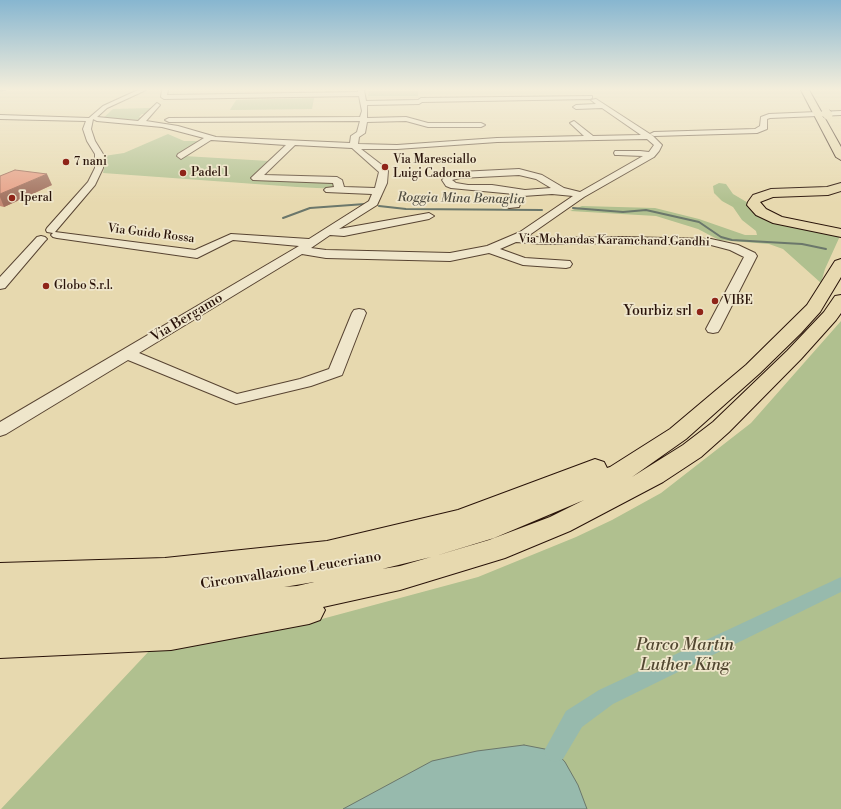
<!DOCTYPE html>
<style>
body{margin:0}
canvas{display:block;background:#e7d9af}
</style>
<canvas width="841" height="809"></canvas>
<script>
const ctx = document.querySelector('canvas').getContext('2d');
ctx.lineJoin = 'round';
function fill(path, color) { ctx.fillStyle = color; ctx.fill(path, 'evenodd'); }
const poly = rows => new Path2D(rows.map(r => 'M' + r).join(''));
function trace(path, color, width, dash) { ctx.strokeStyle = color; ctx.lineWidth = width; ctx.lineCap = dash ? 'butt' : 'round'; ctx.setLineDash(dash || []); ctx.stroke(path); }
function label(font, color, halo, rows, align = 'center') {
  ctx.font = font + ' "Libre Bodoni",serif'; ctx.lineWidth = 3.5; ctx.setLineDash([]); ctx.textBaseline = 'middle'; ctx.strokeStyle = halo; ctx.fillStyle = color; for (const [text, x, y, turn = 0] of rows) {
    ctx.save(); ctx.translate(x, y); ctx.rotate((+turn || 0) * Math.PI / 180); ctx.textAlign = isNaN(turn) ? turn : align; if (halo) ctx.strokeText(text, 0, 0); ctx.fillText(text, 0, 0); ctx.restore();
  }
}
fill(poly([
 [369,91,418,91,418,96,368,96],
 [314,98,312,109,230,110,236,100],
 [151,108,146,114,142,114,139,117,142,118,140,120,102,119,113,109],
 [168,134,184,141,205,141,184,156,269,161,251,178,335,181,337,189,297,187,103,173,105,164,104,156,124,153],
 [719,183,726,184,733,194,750,204,756,211,840,236,825,269,821,283,783,249,769,244,719,240,698,229,656,216,570,211,582,206,655,208,699,219,745,235,757,235,756,231,742,220,733,207,722,201,714,193,713,186],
 [841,321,841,809,1,809,150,650,281,630,478,577,576,537,612,520,661,493,751,423]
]), '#b0c08f');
const water = poly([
 [524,745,555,751,565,762,578,785,587,809,343,809,432,761,477,751,524,745]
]);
fill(water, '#97baad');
trace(water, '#6b776b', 1);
trace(poly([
 [0,91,6,90]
]), '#6b776b', 1.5);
trace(poly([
 [379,206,406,209,542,210],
 [573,208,623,212,646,210,699,222,721,237,732,240,802,244,826,249],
 [283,218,310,208,365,204]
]), '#6b776b', 2);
fill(poly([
 [841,577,841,592,613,704,582,727,563,759,555,762,547,759,544,751,566,711,599,690,841,577]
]), '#97baad');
const minor = poly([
 [138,90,146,90,107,108,97,117,138,121,157,103,160,105,146,121,178,126,216,137,350,143,351,136,357,132,360,121,169,122,165,120,169,118,360,117,362,111,359,96,164,99,161,97,162,90,168,90,167,95,358,92,358,90,364,90,366,101,418,100,421,98,592,96,592,98,590,99,422,102,419,104,367,105,367,118,406,117,428,123,481,123,485,125,481,127,428,127,406,121,367,122,365,133,359,137,358,144,397,145,497,138,584,136,570,123,574,121,593,136,641,135,602,108,576,109,573,107,576,105,596,104,591,100,596,99,653,136,662,145,659,151,654,157,584,197,528,236,544,238,623,237,711,239,738,245,755,253,757,256,720,329,718,332,713,333,708,332,706,329,744,257,730,250,711,245,623,243,544,244,516,242,500,249,525,258,570,261,572,264,570,267,566,268,523,265,489,253,450,261,326,258,302,254,139,353,237,394,300,379,329,369,352,313,354,310,359,309,364,310,366,313,342,375,311,386,236,404,128,360,6,434,0,436,0,422,299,246,233,240,197,258,57,238,53,237,51,235,53,233,47,232,46,230,47,228,88,182,95,168,95,154,87,141,83,129,86,121,0,119,0,115,89,118,103,106,138,90],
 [93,119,97,121,162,127,204,138,178,154,177,156,181,159,211,140,286,145,253,176,251,178,253,180,333,183,334,187,326,188,324,190,326,192,372,194,369,201,309,239,231,234,195,250,55,232,95,185,103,168,103,154,95,141,91,129,93,119],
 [647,139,654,145,649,152,640,151,615,151,614,153,615,155,618,155,643,156,580,192,564,188,542,175,519,169,460,172,446,176,442,180,446,186,451,188,514,194,511,202,505,203,504,205,509,208,519,207,523,196,552,194,573,196,520,232,487,246,450,253,326,250,311,248,330,235,344,236,429,219,434,216,429,213,339,229,377,205,387,183,388,171,387,169,361,149,397,149,497,142,647,139],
 [295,145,352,148,379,172,375,188,344,187,342,180,337,177,264,175,295,145],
 [519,175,536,179,551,188,525,190,492,185,468,185,456,183,452,180,460,178,519,175],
 [841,111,841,115,770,118,767,119,767,129,757,133,654,136,650,134,654,132,755,129,760,126,761,117,769,114,841,111],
 [41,236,45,237,47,239,45,241,5,288,0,289,0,277,37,237,41,236]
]);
const highway = poly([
 [801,90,809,90,841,147,841,160,836,157,801,90],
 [841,183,841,191,828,195,773,197,760,202,766,209,782,217,841,229,841,237,773,223,756,215,747,205,748,202,753,195,771,189,827,187,841,183],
 [841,259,841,277,820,312,801,333,760,373,686,439,632,477,683,445,713,422,787,351,824,312,835,296,841,295,841,313,836,320,801,359,729,432,701,457,663,482,570,531,505,558,400,590,323,607,325,610,320,620,309,624,171,650,0,658,0,563,165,558,327,541,458,510,595,459,604,462,607,468,610,467,670,429,746,365,807,305,835,261,841,259],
 [584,500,550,517,489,540,435,556,494,538,584,500],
 [431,557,400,566,382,569,431,557],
 [314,582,297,586,284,587,314,582]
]);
trace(minor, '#584432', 2);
trace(highway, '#291309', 2);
fill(minor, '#efe6cb');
fill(highway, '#e7d9af');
const highwayBridge = poly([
 [826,113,828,115]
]);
trace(highwayBridge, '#291309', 10, []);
trace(highwayBridge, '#e7d9af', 9);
fill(poly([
 [0,176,52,185,4,207,0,206]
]), '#c68a74');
fill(poly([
 [47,174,52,185,4,207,0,197,0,194]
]), '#a1705e');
const building = poly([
 [15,170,47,174,0,194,0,176,15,170]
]);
fill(building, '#e6a087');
trace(building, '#a1705e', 1);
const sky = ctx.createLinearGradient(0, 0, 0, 203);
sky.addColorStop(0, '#87b6d0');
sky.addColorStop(0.44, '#f4eedb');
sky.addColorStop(1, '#f4eedb00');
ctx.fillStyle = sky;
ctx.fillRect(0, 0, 841, 203);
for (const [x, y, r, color] of [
 [66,162,4,"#8f2418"],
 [385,167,4,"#8f2418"],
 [183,173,4,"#8f2418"],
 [12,198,4,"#8f2418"],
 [46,286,4,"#8f2418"],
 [715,301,4,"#8f2418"],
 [700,312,4,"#8f2418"]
]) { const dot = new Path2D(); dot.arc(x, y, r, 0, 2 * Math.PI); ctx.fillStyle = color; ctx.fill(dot); trace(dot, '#efe6cb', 1.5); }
label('12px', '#291309', '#efe6cb', [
 ["Via Maresciallo",393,160],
 ["Luigi Cadorna",393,174],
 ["7 nani",74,162],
 ["Padel 1",191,173],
 ["Iperal",20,198],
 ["Globo S.r.l.",54,286],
 ["VIBE",723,301]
], 'left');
label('12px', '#291309', '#efe6cb', [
 ["Via Guido Rossa",151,234,7],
 ["Via Mohandas Karamchand Gandhi",614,241,1]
]);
label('italic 13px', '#504d42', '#efe6cb', [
 ["Roggia Mina Benaglia",461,199,1]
]);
label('14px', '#291309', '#efe6cb', [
 ["Yourbiz srl",692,312]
], 'right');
label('14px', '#291309', '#efe6cb', [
 ["Via Bergamo",187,318,-31],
 ["Circonvallazione Leuceriano",291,571,-9]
]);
label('italic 17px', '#524731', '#efe6cb', [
 ["Parco Martin",685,646],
 ["Luther King",685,666]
]);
</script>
